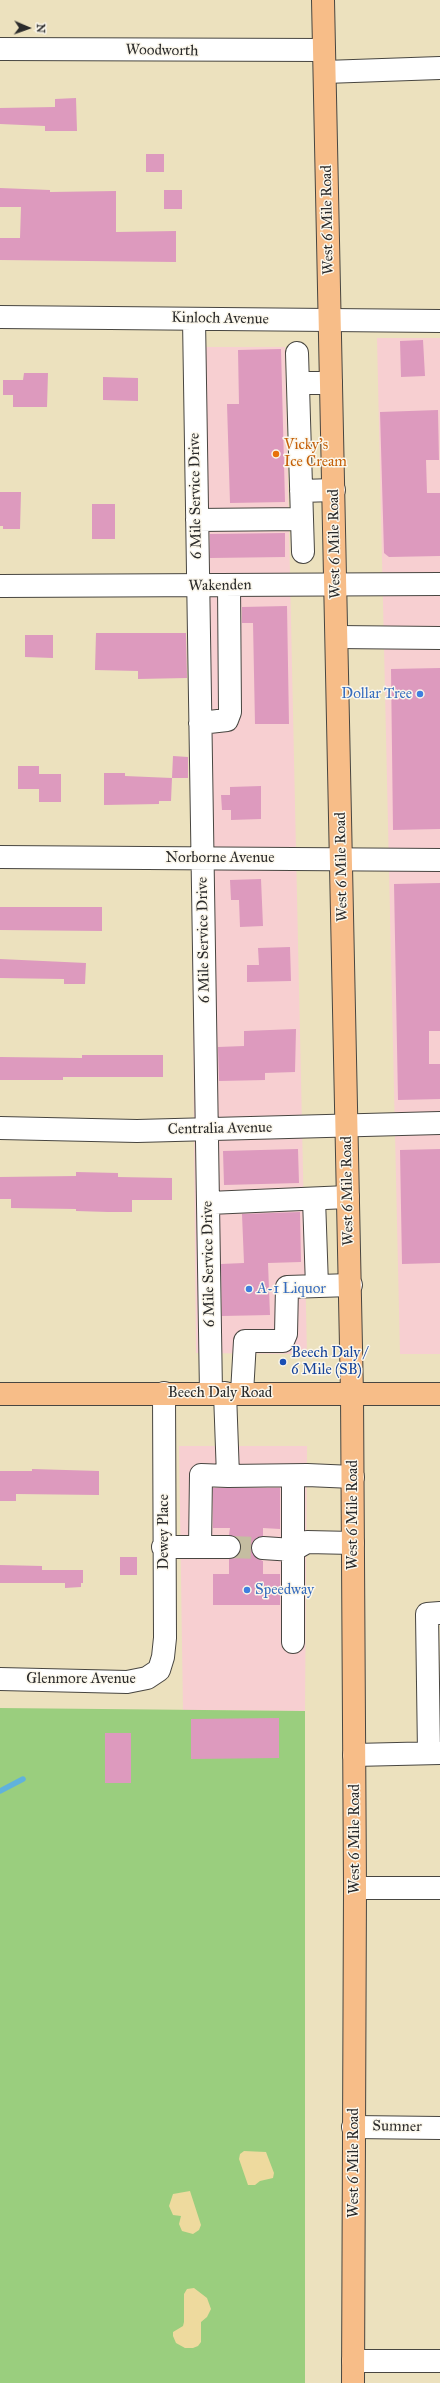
<!DOCTYPE html>
<style>
body{margin:0}
#map{position:relative;width:440px;height:2383px;overflow:hidden;background:#ece1be;font-family:"IM FELL Great Primer",serif}
canvas{display:block}
.north{position:absolute;left:8px;top:8px;width:40px;height:40px;-webkit-text-stroke:3px #fbf7ec;paint-order:stroke;rotate:92deg;font-size:11px;font-weight:700;line-height:16px;text-align:center;color:#2b2b2b}
.north::after{content:'';display:block;margin:auto;width:14px;height:18px;background:#2b2b2b;clip-path:polygon(50% 0,100% 100%,50% 72%,0 100%)}
</style>
<div id="map">
<canvas width="440" height="2383"></canvas>
<div class="north">N</div>
</div>
<script>
const ctx = document.querySelector('canvas').getContext('2d');
ctx.lineJoin = 'round';
function fill(path, color) { ctx.fillStyle = color; ctx.fill(path, 'evenodd'); }
const poly = rows => new Path2D(rows.map(r => 'M' + r).join(''));
function trace(path, color, width, dash) { ctx.strokeStyle = color; ctx.lineWidth = width; ctx.lineCap = dash ? 'butt' : 'round'; ctx.setLineDash(dash || []); ctx.stroke(path); }
function label(font, color, halo, rows, align = 'center') {
  ctx.font = font + ' "IM FELL Great Primer",serif'; ctx.lineWidth = 3; ctx.setLineDash([]); ctx.textBaseline = 'middle'; ctx.strokeStyle = halo; ctx.fillStyle = color; for (const [text, x, y, turn = 0] of rows) {
    ctx.save(); ctx.translate(x, y); ctx.rotate((+turn || 0) * Math.PI / 180); ctx.textAlign = isNaN(turn) ? turn : align; if (halo) ctx.strokeText(text, 0, 0); ctx.fillText(text, 0, 0); ctx.restore();
  }
}
fill(poly([
 [377,338,440,338,440,1354,400,1354],
 [187,347,285,347,307,1354,196,1353],
 [179,1446,307,1446,305,1711,183,1710]
]), '#f7cfd1');
fill(poly([
 [0,1708,305,1711,305,2383,0,2383]
]), '#9ace7e');
fill(poly([
 [244,2151,266,2152,274,2173,273,2178,260,2181,255,2185,248,2185,239,2159,240,2154],
 [190,2191,201,2225,199,2230,193,2234,182,2231,179,2224,181,2216,173,2215,169,2206,173,2194],
 [194,2288,207,2298,211,2309,207,2317,201,2322,201,2342,198,2346,193,2348,185,2348,176,2343,173,2336,173,2332,183,2326,184,2322,184,2294,187,2289]
]), '#eeda9e');
trace(poly([
 [0,1791,23,1779]
]), '#60b2dc', 5.5);
fill(poly([
 [76,98,77,131,45,131,45,126,0,124,0,108,55,107,55,99],
 [146,154,164,154,164,172,146,172],
 [0,188,50,190,50,192,116,191,116,232,176,231,176,262,0,260,0,238,20,238,21,207,0,207],
 [164,190,182,190,182,209,164,209],
 [423,340,425,376,401,377,400,341],
 [281,349,285,502,230,503,227,404,239,404,238,350],
 [24,373,48,373,47,407,13,407,13,395,3,395,3,380,23,380],
 [103,377,138,378,138,401,103,400],
 [438,410,439,460,426,460,427,493,440,493,440,556,389,557,384,553,380,412],
 [0,492,21,492,20,529,3,529,3,526,0,526],
 [92,504,115,504,115,539,92,539],
 [285,533,285,557,210,558,210,534],
 [287,606,289,724,255,724,253,623,242,623,242,607],
 [96,633,186,633,187,678,138,679,138,671,95,670],
 [25,635,53,635,53,658,25,657],
 [440,668,440,829,393,830,391,669],
 [173,756,188,757,188,778,172,778],
 [18,766,39,766,39,774,61,774,61,802,39,802,39,789,18,789],
 [104,773,125,773,125,776,172,778,171,801,159,801,159,804,104,805],
 [261,786,261,819,231,820,231,810,222,810,221,795,230,795,230,787],
 [261,879,263,926,240,927,239,900,231,900,230,880],
 [440,883,440,1031,429,1031,429,1064,440,1064,440,1099,398,1100,394,884],
 [0,907,102,907,102,931,0,930],
 [290,947,291,981,247,982,247,965,259,965,258,948],
 [0,959,86,963,85,984,64,984,64,979,0,978],
 [296,1029,295,1072,265,1073,265,1080,219,1081,218,1047,244,1046,244,1031],
 [82,1055,163,1055,163,1077,63,1077,63,1080,0,1080,0,1057,82,1058],
 [298,1149,299,1183,224,1185,223,1151],
 [440,1149,440,1263,402,1264,400,1150],
 [76,1172,118,1173,118,1177,172,1178,172,1200,132,1200,132,1212,108,1212,76,1211,76,1209,11,1208,11,1199,0,1199,0,1177,76,1176],
 [300,1212,301,1262,268,1263,270,1315,222,1316,221,1264,244,1263,242,1214],
 [32,1469,99,1471,99,1495,16,1494,16,1501,0,1501,0,1471,32,1471],
 [213,1488,280,1488,280,1529,263,1528,263,1536,253,1541,251,1548,256,1558,263,1561,263,1574,280,1574,280,1605,213,1605,213,1574,229,1574,229,1559,236,1558,241,1547,240,1540,229,1535,230,1528,213,1528],
 [120,1557,137,1557,137,1575,120,1575],
 [0,1565,42,1566,42,1570,83,1570,83,1583,81,1583,81,1587,65,1588,65,1583,0,1583],
 [279,1718,279,1758,191,1759,191,1719],
 [105,1733,131,1733,131,1783,105,1783]
]), '#dd9abe');
trace(poly([
 [229,1547,263,1548]
]), '#c5bda1', 22, [22, 11]);
const minor = poly([
 [0,49,324,50],
 [325,72,440,68],
 [0,317,440,321],
 [194,319,211,1393],
 [297,353,303,552],
 [298,383,331,383],
 [301,491,334,490],
 [197,520,302,519],
 [0,586,440,584],
 [337,637,440,638],
 [200,723,227,720,230,712,229,586],
 [0,857,440,860],
 [0,1128,137,1131,440,1123],
 [314,1199,317,1286],
 [209,1203,348,1197],
 [225,1393,228,1476,307,1475,353,1477],
 [242,1393,245,1341,283,1341,286,1334,287,1287,351,1285],
 [163,1547,229,1547],
 [200,1547,201,1475,228,1476],
 [263,1548,293,1550,307,1542,353,1543],
 [293,1642,293,1476],
 [0,1679,127,1682,147,1678,159,1670,163,1657,165,1638,164,1393],
 [429,1753,427,1614,440,1613],
 [354,1755,440,1753],
 [355,1888,440,1888],
 [353,2127,440,2128],
 [353,2361,440,2361]
]);
const major = poly([
 [323,0,352,1394,355,1888,353,2383],
 [0,1394,440,1394]
]);
trace(minor, '#484641', 24);
trace(major, '#484641', 24);
trace(minor, '#fff', 22);
trace(major, '#f7bd88', 22);
for (const [x, y, r, color] of [
 [276,454,4,"#e8710a"],
 [420,694,4,"#3f7fe0"],
 [249,1289,4,"#3f7fe0"],
 [283,1362,4,"#1a4fb4"],
 [247,1590,4,"#3f7fe0"]
]) { const dot = new Path2D(); dot.arc(x, y, r, 0, 2 * Math.PI); ctx.fillStyle = color; ctx.fill(dot); trace(dot, '#fbf7ec', 1.5); }
label('15px', '#2b2b2b', '#fbf7ec', [
 ["Woodworth",162,51,1],
 ["West 6 Mile Road",328,220,-91],
 ["Kinloch Avenue",220,319,1],
 ["6 Mile Service Drive",196,496,-91],
 ["West 6 Mile Road",335,544,-91],
 ["Wakenden",220,586,-1],
 ["Norborne Avenue",220,858],
 ["West 6 Mile Road",342,867,-91],
 ["6 Mile Service Drive",204,940,-91],
 ["Centralia Avenue",220,1129,-1],
 ["West 6 Mile Road",348,1191,-91],
 ["6 Mile Service Drive",209,1264,-91],
 ["Beech Daly Road",220,1393],
 ["West 6 Mile Road",353,1515,-90],
 ["Dewey Place",164,1532,-90],
 ["Glenmore Avenue",81,1679],
 ["West 6 Mile Road",355,1839,-90],
 ["Sumner",397,2127,1],
 ["West 6 Mile Road",354,2163,-90]
]);
label('15px', '#c56008', '#fbf7ec', [
 ["Vicky's",284,445],
 ["Ice Cream",284,462]
], 'left');
label('15px', '#366cbe', '#fbf7ec', [
 ["Dollar Tree",412,694,"right"],
 ["A-1 Liquor",257,1289],
 ["Speedway",255,1590]
], 'left');
label('15px', '#164399', '#fbf7ec', [
 ["Beech Daly /",291,1353],
 ["6 Mile (SB)",291,1370]
], 'left');
</script>
